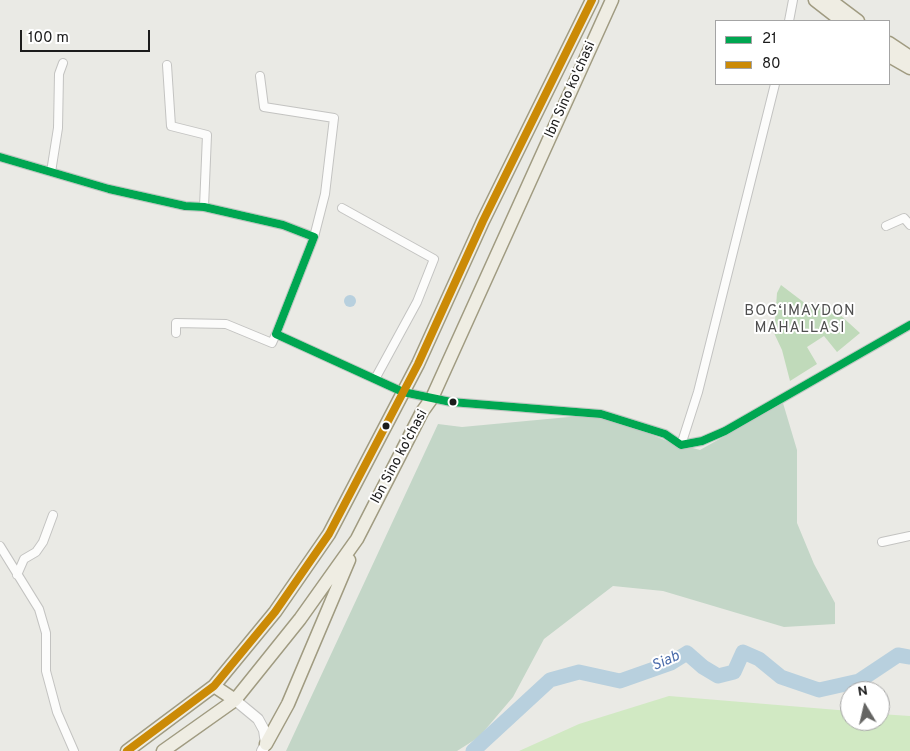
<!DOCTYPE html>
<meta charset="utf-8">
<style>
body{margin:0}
#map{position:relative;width:910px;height:751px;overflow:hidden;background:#eaeae5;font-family:Overpass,sans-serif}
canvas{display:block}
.legend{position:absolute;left:715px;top:20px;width:175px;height:65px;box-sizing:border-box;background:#fff;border:1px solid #a4a4a4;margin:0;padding:6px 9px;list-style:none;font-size:15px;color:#1c1c1c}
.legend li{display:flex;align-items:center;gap:10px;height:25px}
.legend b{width:25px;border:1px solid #a4a4a4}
.north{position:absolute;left:840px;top:681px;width:50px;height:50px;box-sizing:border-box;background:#fff;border:1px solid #a4a4a4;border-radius:50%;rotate:351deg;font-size:14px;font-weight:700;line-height:20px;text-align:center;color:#1c1c1c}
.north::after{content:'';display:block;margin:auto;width:18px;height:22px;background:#646462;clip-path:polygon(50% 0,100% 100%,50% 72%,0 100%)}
.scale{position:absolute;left:20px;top:30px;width:130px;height:22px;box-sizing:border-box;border:2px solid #1c1c1c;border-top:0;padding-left:6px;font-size:15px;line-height:18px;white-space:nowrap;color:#1c1c1c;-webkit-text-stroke:4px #fff;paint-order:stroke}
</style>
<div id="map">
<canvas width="910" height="751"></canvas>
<ul class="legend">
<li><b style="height:6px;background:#00a651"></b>21</li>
<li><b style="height:6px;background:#cb8a06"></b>80</li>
</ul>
<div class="north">N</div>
<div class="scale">100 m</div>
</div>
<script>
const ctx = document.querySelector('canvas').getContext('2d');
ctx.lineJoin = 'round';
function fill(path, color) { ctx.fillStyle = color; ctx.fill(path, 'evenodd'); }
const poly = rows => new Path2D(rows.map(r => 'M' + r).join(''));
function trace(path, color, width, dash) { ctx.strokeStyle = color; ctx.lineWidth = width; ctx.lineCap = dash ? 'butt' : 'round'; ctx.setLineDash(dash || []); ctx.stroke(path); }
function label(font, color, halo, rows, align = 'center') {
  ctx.font = font + ' Overpass,sans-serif'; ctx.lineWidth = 4; ctx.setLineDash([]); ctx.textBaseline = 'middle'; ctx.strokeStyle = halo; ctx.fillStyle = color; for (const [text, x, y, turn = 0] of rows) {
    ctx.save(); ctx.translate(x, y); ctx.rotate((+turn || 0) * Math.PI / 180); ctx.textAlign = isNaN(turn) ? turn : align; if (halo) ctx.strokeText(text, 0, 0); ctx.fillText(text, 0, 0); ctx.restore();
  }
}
fill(poly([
 [669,696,850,711,850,721,880,721,880,714,910,716,910,751,519,751,579,724]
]), '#d1e9c3');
fill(poly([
 [781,285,806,304,828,304,860,333,837,352,824,336,807,347,817,364,790,381,782,350,774,333,777,293]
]), '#c0daba');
fill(poly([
 [783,403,797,450,797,523,814,564,835,603,835,624,784,627,663,591,613,586,544,639,513,697,479,737,457,751,286,751,438,424,462,427,601,414,667,441,700,450]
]), '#c3d6c7');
fill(poly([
 '344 301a6 6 0 1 1 12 0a6 6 0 1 1-12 0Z'
]), '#b8d0de');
trace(poly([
 [473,751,550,680,579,672,620,681,671,663,687,653,703,667,718,676,734,672,743,652,759,659,781,677,819,690,859,681,898,655,910,657]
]), '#b8d0de', 15);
const minor = poly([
 [789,21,793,0],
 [167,65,171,126,207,135,204,207],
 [260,76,264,107,334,118,325,194,314,237],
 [0,157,109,189,185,206,204,207,283,225,314,237,276,334,403,392,451,402,601,414,665,434,681,445,702,441,725,431,910,325],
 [51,172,58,128,59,74,63,63],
 [342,208,434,259,417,302,375,379],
 [886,226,904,218,910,225],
 [176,333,176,323,226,324,272,343,276,334],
 [681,445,698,392,775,84],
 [882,542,910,536],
 [0,546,39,609,46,633,46,671,57,712,74,751],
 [17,575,24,559,36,552,43,542,53,515]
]);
const tertiary = poly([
 [235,700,258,719,264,730,266,744,262,751]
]);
const primary = poly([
 [815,0,842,21],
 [830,0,858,21],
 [889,43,910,57],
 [889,56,910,68],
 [214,686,235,700],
 [266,744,288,704,349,560],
 [127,751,214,686,275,612,329,534,418,364,483,221,592,0],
 [163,751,235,700,300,619,357,539,422,412,432,398,612,0]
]);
trace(minor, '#c3c3c1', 10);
trace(tertiary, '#c3c3c1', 12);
trace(primary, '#a09b81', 15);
trace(minor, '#fcfcfb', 8);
trace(tertiary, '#fcfcfb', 10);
trace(primary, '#efede3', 12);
trace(poly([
 [0,157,109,189,185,206,204,207,283,225,314,237,276,334,403,392,451,402,601,414,665,434,681,445,702,441,725,431,910,325]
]), '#00a651', 8);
trace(poly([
 [127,751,214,686,275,612,329,534,418,364,483,221,592,0]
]), '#cb8a06', 8);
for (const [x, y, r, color] of [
 [453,402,4.5,"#1c1c1c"],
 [386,426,4.5,"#1c1c1c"]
]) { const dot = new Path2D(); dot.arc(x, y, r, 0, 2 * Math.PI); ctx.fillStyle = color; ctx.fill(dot); trace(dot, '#fff', 2); }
label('14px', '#1c1c1c', '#fff', [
 ["Ibn Sino ko'chasi",571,90,-66],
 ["Ibn Sino ko'chasi",400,457,-62]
]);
ctx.letterSpacing = '1px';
label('15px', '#4f4f4f', '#fff', [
 ["BOG‘IMAYDON",800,312],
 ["MAHALLASI",800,329]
]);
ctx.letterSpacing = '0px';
label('italic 15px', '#4a6baa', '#fff', [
 ["Siab",666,662,-24]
]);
</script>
